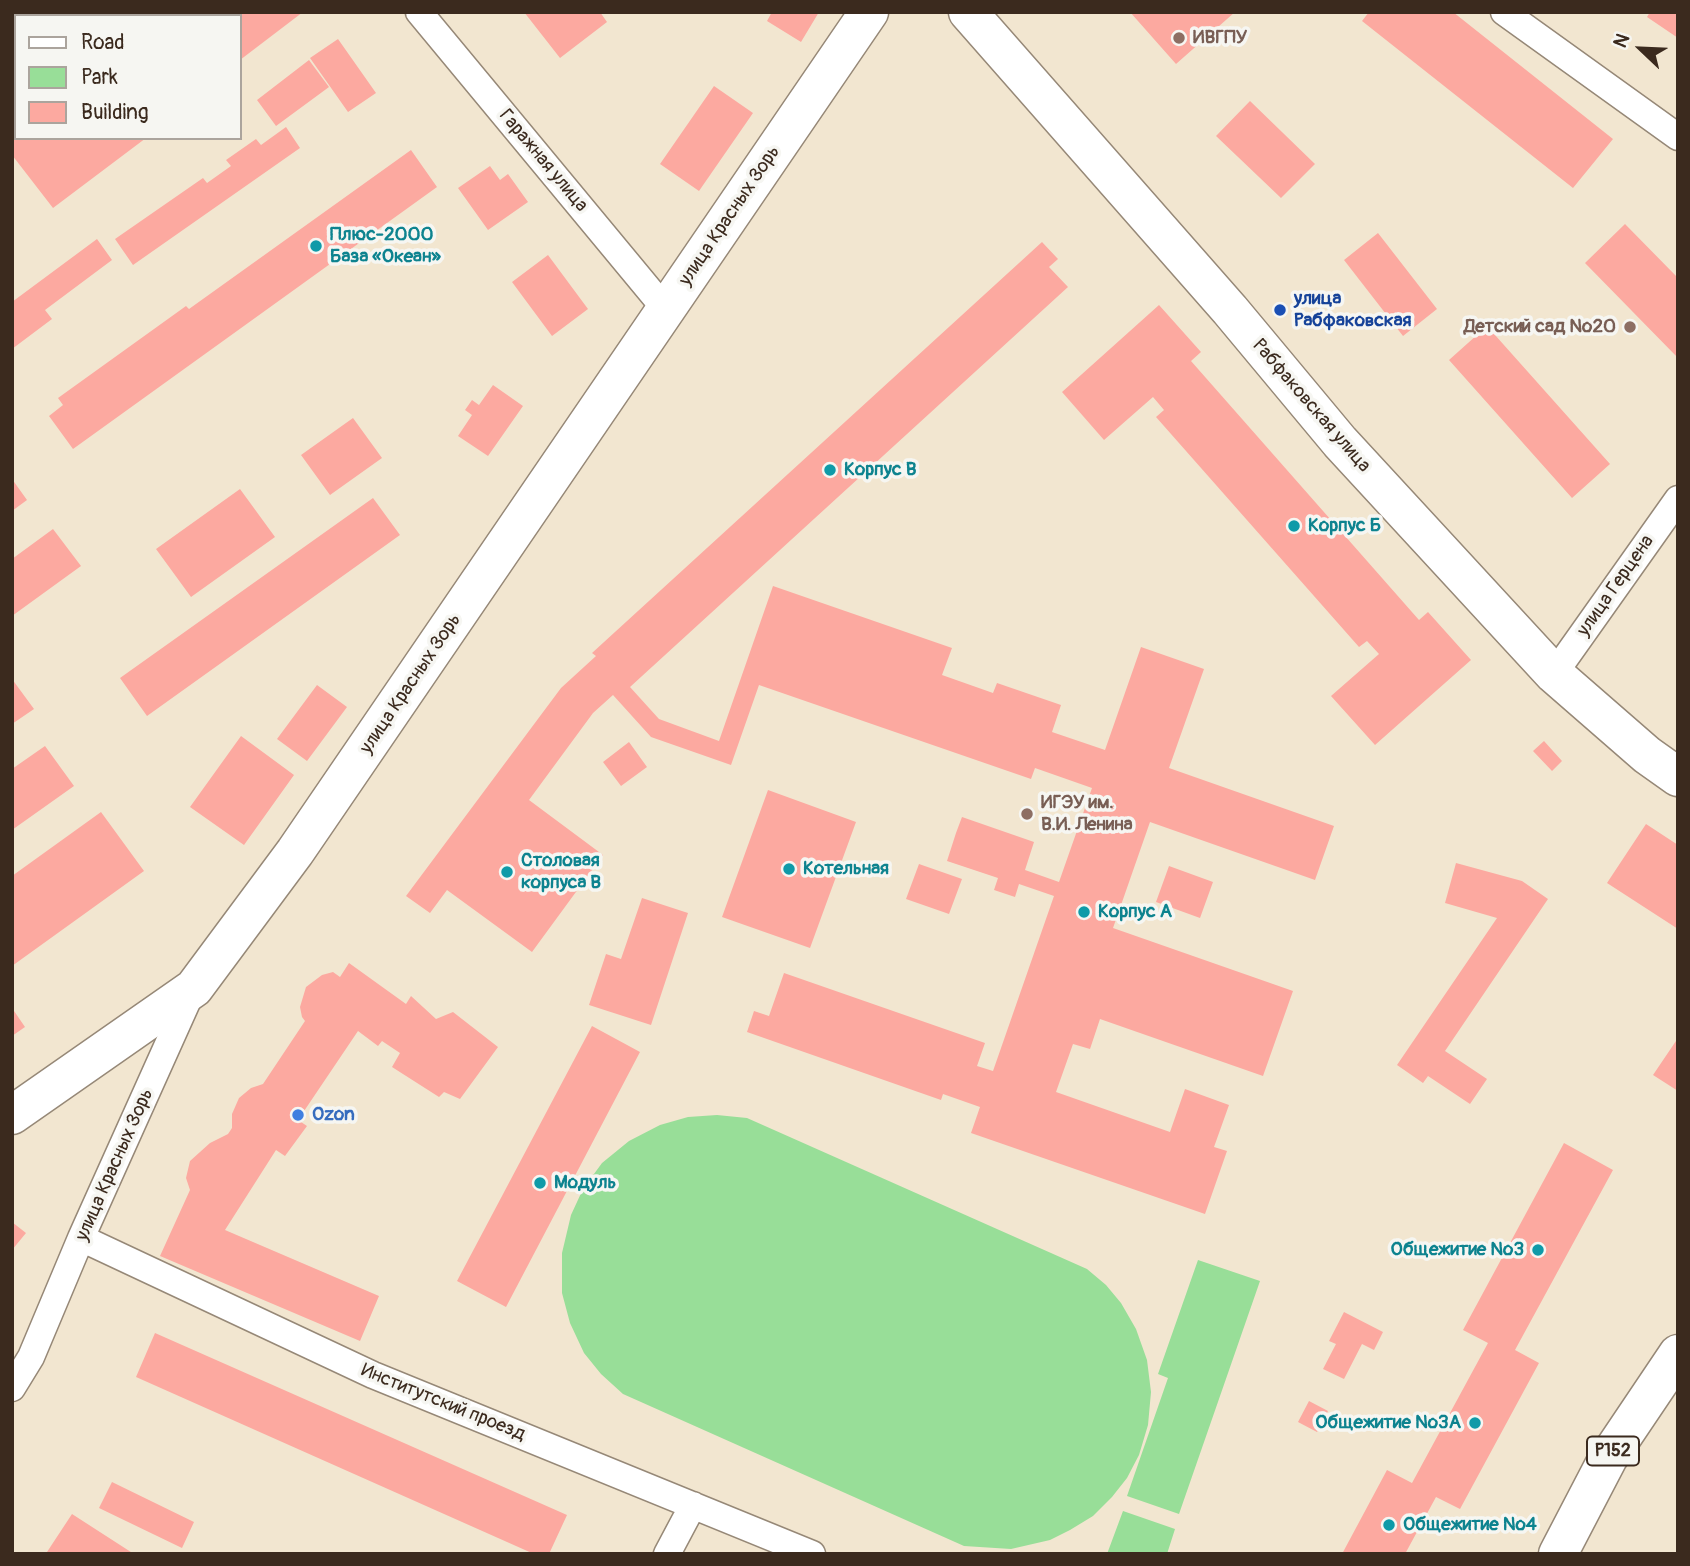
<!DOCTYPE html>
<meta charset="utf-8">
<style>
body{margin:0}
#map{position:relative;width:1690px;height:1566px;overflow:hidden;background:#f2e6d0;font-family:Pangolin,sans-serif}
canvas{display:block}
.frame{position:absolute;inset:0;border:14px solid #3b2a1e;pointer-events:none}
.legend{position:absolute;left:14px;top:14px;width:228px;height:126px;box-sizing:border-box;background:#f6f6f2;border:2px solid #aba49d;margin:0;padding:9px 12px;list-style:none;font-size:21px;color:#3b2a1e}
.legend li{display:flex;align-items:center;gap:14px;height:35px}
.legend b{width:35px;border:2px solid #aba49d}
.north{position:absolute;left:1606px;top:14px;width:70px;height:70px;-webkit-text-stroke:5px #f6f6f2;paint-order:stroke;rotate:293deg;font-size:19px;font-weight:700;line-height:28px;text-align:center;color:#3b2a1e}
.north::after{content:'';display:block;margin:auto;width:24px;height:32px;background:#3b2a1e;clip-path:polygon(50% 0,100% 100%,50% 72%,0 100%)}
</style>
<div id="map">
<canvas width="1690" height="1566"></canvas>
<div class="frame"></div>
<ul class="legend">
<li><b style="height:9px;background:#fff"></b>Road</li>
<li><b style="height:19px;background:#98de98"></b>Park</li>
<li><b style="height:19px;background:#fca9a0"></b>Building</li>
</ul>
<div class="north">N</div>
</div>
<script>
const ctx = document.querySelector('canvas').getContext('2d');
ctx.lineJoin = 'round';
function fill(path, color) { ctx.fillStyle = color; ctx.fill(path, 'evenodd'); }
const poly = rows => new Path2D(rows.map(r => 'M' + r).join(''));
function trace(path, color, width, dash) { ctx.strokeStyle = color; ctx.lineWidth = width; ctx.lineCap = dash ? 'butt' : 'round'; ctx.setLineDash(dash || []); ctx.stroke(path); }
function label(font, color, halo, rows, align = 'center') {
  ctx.font = font + ' Pangolin,sans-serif'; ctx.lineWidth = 7; ctx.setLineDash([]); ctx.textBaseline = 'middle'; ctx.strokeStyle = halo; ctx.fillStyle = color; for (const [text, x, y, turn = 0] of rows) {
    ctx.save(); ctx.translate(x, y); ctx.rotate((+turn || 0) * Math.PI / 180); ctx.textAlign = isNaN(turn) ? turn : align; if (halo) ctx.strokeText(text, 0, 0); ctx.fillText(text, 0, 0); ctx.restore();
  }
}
fill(poly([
 [717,1115,747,1118,1087,1269,1106,1285,1121,1303,1136,1329,1147,1360,1151,1392,1148,1425,1139,1455,1127,1478,1112,1497,1093,1516,1070,1530,1050,1540,1011,1549,964,1546,623,1394,601,1374,584,1353,570,1323,562,1293,562,1253,571,1215,583,1189,602,1163,629,1141,660,1125,688,1117],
 [1198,1260,1260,1281,1179,1514,1127,1496,1168,1378,1158,1374],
 [1123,1511,1175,1529,1167,1554,1107,1554]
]), '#98de98');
fill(poly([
 [12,12,157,12,152,16,16,16,16,118,12,121],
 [172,12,303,12,240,60,240,16,167,16],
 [524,12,600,12,607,22,560,58],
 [772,12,819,12,801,42,767,21],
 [1130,12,1235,12,1176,64],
 [1369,12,1453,12,1613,139,1573,188,1362,21],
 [1650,12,1678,12,1678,38,1647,17],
 [338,39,376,93,348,112,310,58],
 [309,60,329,87,276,126,257,100],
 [714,86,753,113,699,191,660,164],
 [1250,101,1315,164,1281,198,1216,136],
 [286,127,300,148,133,265,115,239,203,178,207,183,231,166,226,160,256,139,261,145],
 [16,132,16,138,146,138,53,208,12,155,12,134],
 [411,150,437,187,73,449,49,416,63,405,58,398,186,306,189,309],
 [490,166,500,180,508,174,528,202,488,230,458,188],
 [1625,224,1678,278,1678,358,1585,263],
 [1378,233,1437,309,1403,336,1344,260],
 [97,239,112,260,45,310,52,319,12,349,12,302],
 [1042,242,1058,259,1049,267,1068,287,630,687,659,719,719,741,773,586,952,648,942,675,993,693,997,683,1061,705,1052,732,1105,750,1141,647,1204,669,1169,768,1334,826,1315,880,1150,822,1113,928,1293,991,1263,1076,1100,1019,1090,1049,1073,1044,1056,1092,1170,1132,1185,1089,1229,1105,1214,1147,1227,1151,1205,1214,971,1133,980,1107,943,1094,941,1100,747,1032,754,1011,769,1016,784,973,985,1043,977,1066,993,1071,1054,896,1019,884,1015,897,994,890,998,878,947,861,956,833,962,817,1034,842,1025,870,1059,882,1092,788,1035,768,1031,779,759,685,731,765,651,737,613,695,593,713,529,800,603,855,532,952,447,890,430,913,406,896,561,688,596,656,592,653],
 [548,255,588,309,552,336,512,282],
 [1159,305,1201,352,1191,361,1419,620,1428,612,1471,660,1375,745,1331,696,1379,654,1367,641,1359,647,1156,417,1164,410,1153,397,1104,440,1062,392],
 [1487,326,1610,464,1572,498,1449,360],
 [493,385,523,406,488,456,458,436,472,415,465,410,472,400,479,405],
 [353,418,382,458,330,495,301,455],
 [12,479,27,500,12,511],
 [240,489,275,537,191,597,156,549],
 [373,498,400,535,147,716,120,678],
 [53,529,81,566,12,616,12,559],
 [12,679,34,709,12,724],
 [317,685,347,707,307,761,277,739],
 [241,736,294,775,244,845,190,807],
 [1544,741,1562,761,1552,771,1533,751],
 [629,742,647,767,621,786,603,762],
 [45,746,74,786,12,830,12,769],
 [768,790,856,822,810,948,722,917],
 [101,812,144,871,12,966,12,876],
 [1646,824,1678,845,1678,929,1607,883],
 [1456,863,1522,881,1548,899,1445,1051,1487,1079,1470,1104,1428,1076,1423,1083,1397,1065,1497,918,1445,903],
 [919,864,962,879,949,914,906,899],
 [1169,866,1213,882,1200,918,1156,902],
 [642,898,688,913,651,1025,589,1005,606,954,621,959],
 [349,963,406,1004,411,996,436,1019,453,1012,498,1047,460,1099,444,1092,439,1097,392,1067,400,1053,382,1041,378,1046,358,1031,298,1120,307,1126,285,1156,276,1150,225,1230,379,1296,360,1341,160,1256,190,1190,186,1178,190,1161,210,1143,228,1134,232,1128,232,1114,239,1098,251,1088,263,1084,305,1021,302,1017,300,1007,306,987,322,975,333,972,340,977],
 [12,1008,25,1027,12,1036],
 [592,1026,640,1052,506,1307,457,1281],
 [1678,1038,1678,1091,1653,1075],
 [1564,1143,1613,1170,1515,1350,1539,1363,1460,1509,1436,1497,1405,1554,1342,1554,1387,1470,1412,1483,1488,1343,1463,1330],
 [12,1222,26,1233,12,1250],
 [1344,1312,1383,1332,1374,1350,1362,1344,1344,1379,1323,1369,1336,1344,1329,1341],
 [155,1333,567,1515,549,1554,534,1554,136,1377],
 [1309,1401,1328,1411,1317,1432,1298,1422],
 [112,1482,194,1522,182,1548,99,1508],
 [72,1514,134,1554,49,1554,47,1552]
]), '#fca9a0');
const street = poly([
 [419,12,666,310],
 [1504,12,1678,137],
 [1554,674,1678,499],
 [81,1238,373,1375,812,1554],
 [12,1388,31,1357,81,1238,192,991],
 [667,1554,693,1505]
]);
const secondary = poly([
 [968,12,1230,310,1340,442,1554,674,1647,755,1678,777],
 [12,1115,194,988,295,852,869,12]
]);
const primary = poly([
 [1558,1554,1608,1458,1678,1354]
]);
trace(street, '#968877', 29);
trace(secondary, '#968877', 41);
trace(primary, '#968877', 41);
trace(street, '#fff', 26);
trace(secondary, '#fff', 38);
trace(primary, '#fff', 38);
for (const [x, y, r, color] of [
 [1179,38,7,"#8d6e63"],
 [316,246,7,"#0f9aa8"],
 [1280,310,7,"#1a4fb4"],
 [1630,327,7,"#8d6e63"],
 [830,470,7,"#0f9aa8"],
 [1294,526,7,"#0f9aa8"],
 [1027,814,7,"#8d6e63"],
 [789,869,7,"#0f9aa8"],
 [507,872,7,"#0f9aa8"],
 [1084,912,7,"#0f9aa8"],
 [298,1115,7,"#3f7fe0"],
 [540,1183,7,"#0f9aa8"],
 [1538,1250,7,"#0f9aa8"],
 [1475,1423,7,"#0f9aa8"],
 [1389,1525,7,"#0f9aa8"]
]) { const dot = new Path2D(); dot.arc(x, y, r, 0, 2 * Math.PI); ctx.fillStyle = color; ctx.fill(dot); trace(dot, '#f6f6f2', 2.5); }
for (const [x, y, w] of [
 [1613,1451,52]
]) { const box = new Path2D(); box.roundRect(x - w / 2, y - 14.5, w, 29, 5); ctx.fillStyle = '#f6f6f2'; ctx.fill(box); trace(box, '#3b2a1e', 2); }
label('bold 18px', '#3b2a1e', null, [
 ["Р152",1613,1451]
]);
label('bold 19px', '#785e54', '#f6f6f2', [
 ["ИВГПУ",1193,38],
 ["Детский сад №20",1616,327,"right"],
 ["ИГЭУ им.",1041,803],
 ["В.И. Ленина",1041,825]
], 'left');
label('19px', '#3b2a1e', '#f6f6f2', [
 ["Гаражная улица",543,161,50],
 ["улица Красных Зорь",730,216,-56],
 ["Рабфаковская улица",1311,406,49],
 ["улица Герцена",1616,586,-55],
 ["улица Красных Зорь",411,684,-56],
 ["улица Красных Зорь",115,1165,-66],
 ["Институтский проезд",443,1403,22]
]);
label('bold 19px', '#0d838f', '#f6f6f2', [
 ["Плюс-2000",330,235],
 ["База «Океан»",330,257],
 ["Корпус В",844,470],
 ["Корпус Б",1308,526],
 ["Столовая",521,861],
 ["корпуса В",521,883],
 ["Котельная",803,869],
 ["Корпус А",1098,912],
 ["Модуль",554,1183],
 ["Общежитие №3",1524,1250,"right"],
 ["Общежитие №3А",1461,1423,"right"],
 ["Общежитие №4",1403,1525]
], 'left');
label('bold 19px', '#164399', '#f6f6f2', [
 ["улица",1294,299],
 ["Рабфаковская",1294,321]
], 'left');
label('bold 19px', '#366cbe', '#f6f6f2', [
 ["Ozon",312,1115]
], 'left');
</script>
